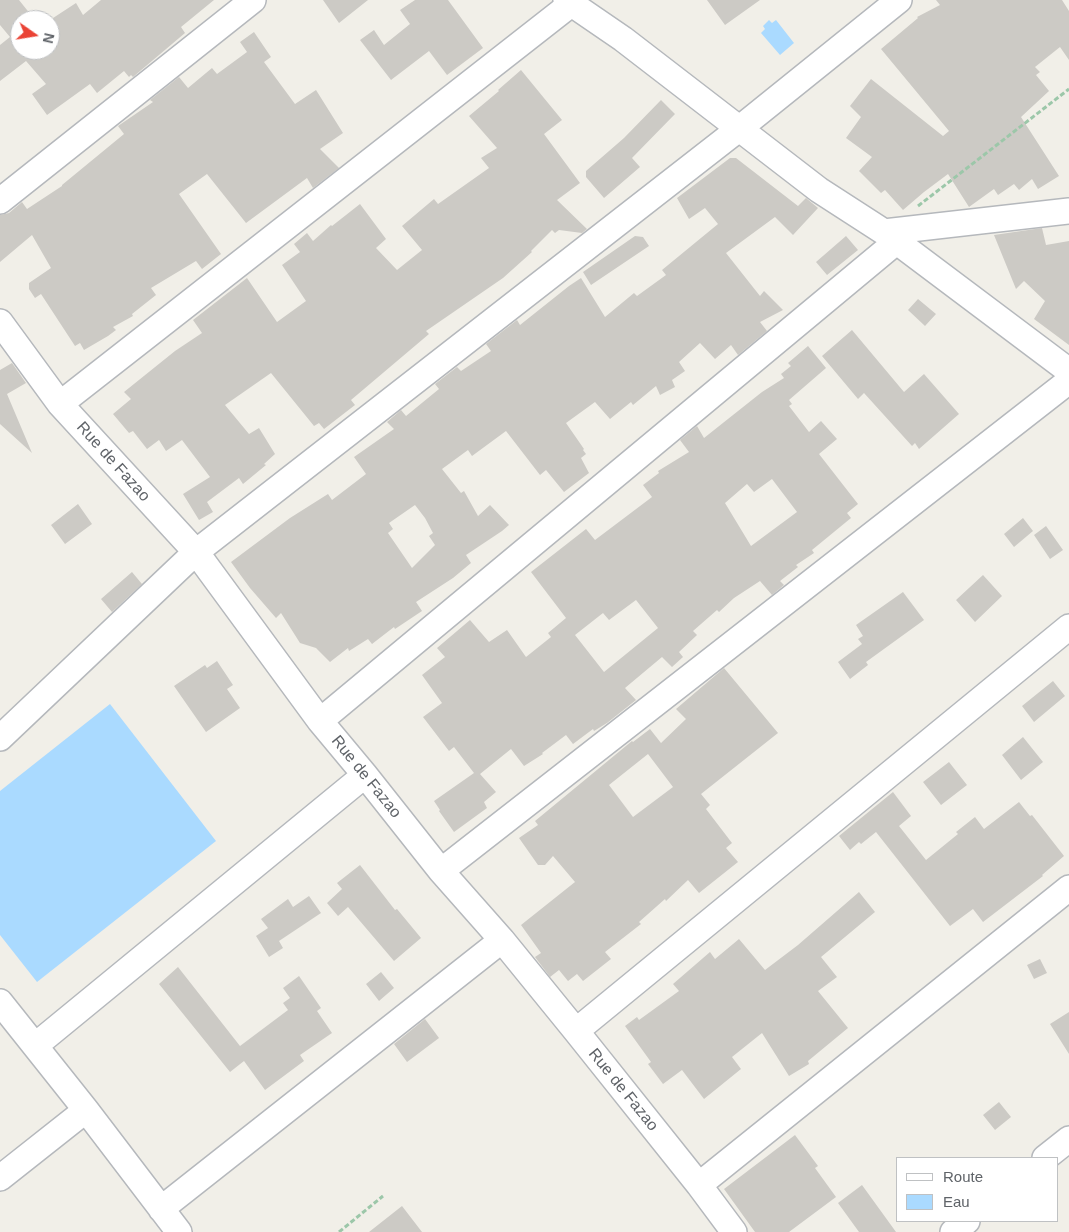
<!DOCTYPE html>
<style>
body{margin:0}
#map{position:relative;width:1069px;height:1232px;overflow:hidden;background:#f1efe8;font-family:Arial,sans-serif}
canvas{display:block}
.legend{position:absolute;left:896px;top:1157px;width:162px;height:65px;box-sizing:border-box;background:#fff;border:1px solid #bfc1c3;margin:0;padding:6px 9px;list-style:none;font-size:15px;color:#5f6368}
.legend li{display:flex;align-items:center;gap:10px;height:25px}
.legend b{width:25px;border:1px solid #bfc1c3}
.north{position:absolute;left:10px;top:10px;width:50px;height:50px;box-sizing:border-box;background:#fff;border:1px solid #bfc1c3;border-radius:50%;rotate:103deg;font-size:14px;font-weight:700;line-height:20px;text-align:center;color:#5f6368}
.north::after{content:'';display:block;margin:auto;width:18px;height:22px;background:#ea4335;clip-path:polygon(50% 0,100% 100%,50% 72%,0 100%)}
</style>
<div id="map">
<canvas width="1069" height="1232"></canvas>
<ul class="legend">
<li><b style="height:6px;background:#fff"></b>Route</li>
<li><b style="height:14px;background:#aadaff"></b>Eau</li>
</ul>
<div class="north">N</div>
</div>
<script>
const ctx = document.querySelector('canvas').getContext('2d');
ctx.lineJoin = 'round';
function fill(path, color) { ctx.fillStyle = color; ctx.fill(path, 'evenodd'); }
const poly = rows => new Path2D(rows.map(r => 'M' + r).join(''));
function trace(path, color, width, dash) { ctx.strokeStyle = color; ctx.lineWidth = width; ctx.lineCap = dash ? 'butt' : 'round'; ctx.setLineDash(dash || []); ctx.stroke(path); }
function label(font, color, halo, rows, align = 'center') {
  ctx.font = font + ' Arial,sans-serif'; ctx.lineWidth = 4; ctx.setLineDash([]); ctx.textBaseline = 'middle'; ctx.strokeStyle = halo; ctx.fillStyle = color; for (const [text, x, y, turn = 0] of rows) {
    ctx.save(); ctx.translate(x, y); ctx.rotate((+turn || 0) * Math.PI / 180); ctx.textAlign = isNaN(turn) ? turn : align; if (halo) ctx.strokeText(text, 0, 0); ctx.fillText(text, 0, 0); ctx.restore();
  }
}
fill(poly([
 [769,20,772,23,776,20,794,43,780,55,761,33,765,29,763,26],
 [110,704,216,841,37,982,0,935,0,791]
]), '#aadaff');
fill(poly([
 [0,0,19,0,35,20,20,20,20,50,50,50,50,20,76,3,83,15,101,0,214,0,181,27,185,33,133,77,131,75,129,77,124,71,97,93,90,84,47,115,32,94,46,84,26,61,0,81,0,45,10,37,0,25],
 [323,0,368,0,339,23],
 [415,0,448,0,483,48,447,75,429,51,391,80,360,40,374,30,384,45,410,24,400,10],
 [707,0,760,0,725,25],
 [936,0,1062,0,1069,11,1069,60,1060,47,1035,67,1040,72,1036,75,1049,91,1021,117,1059,176,1038,189,1032,179,1019,190,1014,184,998,195,994,189,969,207,948,174,924,192,903,210,885,190,881,193,859,171,872,157,846,138,861,117,850,106,871,79,943,136,949,131,881,49,918,18,917,17,940,5],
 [254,32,271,57,264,62,295,104,316,90,343,133,320,149,339,168,313,188,307,178,246,223,207,174,179,194,221,254,202,269,196,261,151,288,156,295,132,314,133,316,113,327,116,330,108,336,84,350,80,343,75,346,41,294,35,298,29,289,29,283,51,268,32,235,0,262,0,215,9,213,22,202,27,209,62,186,62,185,124,134,118,126,153,102,150,100,179,77,188,88,212,68,217,74,247,52,240,42],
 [521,70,562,120,544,134,580,183,557,200,587,229,582,233,559,230,555,233,552,230,531,251,532,252,503,278,426,331,429,334,351,400,355,405,324,429,319,423,314,426,271,373,225,405,249,434,259,428,275,454,264,464,266,465,243,484,239,478,207,502,213,512,199,520,183,494,210,477,182,440,166,451,159,440,147,449,133,431,129,433,113,414,131,399,124,392,175,351,202,333,193,320,247,278,277,322,306,301,282,265,300,252,294,244,307,233,313,241,331,225,332,226,360,204,386,239,376,248,397,270,422,250,402,226,434,199,438,204,489,168,481,158,497,148,469,116,499,91,498,90],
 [661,100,675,114,632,158,640,167,604,198,586,177,586,171,624,138],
 [730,158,736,158,798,206,806,198,818,208,793,235,775,217,726,253,760,296,764,291,783,310,760,322,767,331,738,355,731,345,715,359,700,343,679,362,685,371,672,380,675,387,660,395,656,386,633,405,631,402,610,419,595,402,566,423,584,449,583,450,586,454,581,458,589,473,564,492,546,470,540,475,506,431,472,456,468,450,442,469,461,493,464,491,478,516,490,505,509,525,502,531,466,555,471,563,453,578,416,602,422,611,395,629,394,627,372,644,368,639,349,651,348,648,330,662,316,648,300,643,281,613,276,618,250,588,231,562,290,518,328,494,332,500,366,474,354,457,394,429,387,422,401,410,406,416,439,389,435,384,457,367,461,371,491,351,486,344,517,320,520,325,569,286,581,278,605,317,634,293,637,296,666,275,662,270,718,224,705,208,689,219,677,198],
 [415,505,425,518,433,533,429,536,435,545,412,568,388,533,393,529,389,523],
 [1042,228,1046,245,1069,241,1069,345,1034,319,1045,301,1024,281,1016,289,994,235],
 [635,236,643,237,649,246,591,285,583,272],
 [846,236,858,250,827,275,816,262],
 [918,299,936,314,925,326,908,310],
 [852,330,904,392,924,374,959,414,919,449,915,443,912,446,864,393,858,399,822,356],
 [808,346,826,368,789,400,792,404,789,406,809,432,821,421,837,439,819,454,858,504,847,513,851,518,812,550,814,553,796,565,798,567,780,581,784,585,772,595,760,581,734,598,719,612,717,610,693,631,697,635,679,652,683,657,672,667,662,657,625,688,636,700,607,723,594,731,593,729,573,744,566,735,542,753,543,754,524,766,511,749,480,774,496,792,484,802,487,808,454,832,439,811,440,810,434,801,474,773,454,747,449,751,423,717,442,703,422,675,445,657,437,648,470,620,489,642,507,630,526,657,551,637,548,633,566,618,531,572,586,529,595,540,652,497,643,485,659,473,658,471,689,452,680,440,697,426,704,438,762,392,784,378,781,374,791,366,788,363],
 [772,479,797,512,751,546,725,503,747,484,754,492],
 [636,600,658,628,604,672,575,635,603,613,609,620],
 [12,363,26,383,7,394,32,453,0,424,0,370],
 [78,504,92,524,65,544,51,525],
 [1023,518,1033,531,1014,547,1004,534],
 [1046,526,1063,550,1050,559,1034,535],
 [132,572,142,584,112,612,101,599],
 [983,575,1002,596,975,622,956,600],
 [903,592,924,620,866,662,868,665,850,679,838,662,862,644,858,639,863,636,856,625],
 [217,661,233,685,227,689,240,708,206,732,174,686,205,665,207,668],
 [724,668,778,733,701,794,710,805,706,809,732,843,726,848,738,862,699,893,688,880,666,901,665,899,639,922,641,924,605,952,611,959,583,981,577,974,568,981,559,970,550,977,535,957,541,953,521,925,575,882,553,856,545,865,538,865,519,838,538,825,535,821,632,741,633,742,650,729,661,743,686,719,676,709],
 [648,754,673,787,633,817,609,785],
 [1053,681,1065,696,1034,722,1022,706],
 [1023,737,1043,762,1021,780,1002,755],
 [949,762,967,785,941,805,923,782],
 [893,792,911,816,899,826,926,860,958,834,956,832,975,817,984,829,1019,802,1030,816,1032,815,1064,856,1042,875,1043,876,983,922,973,909,950,926,876,832,861,844,859,842,850,850,839,836],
 [360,865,395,910,397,909,421,938,394,961,348,907,338,916,327,903,342,889,337,883],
 [859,892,875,912,821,957,837,977,818,991,848,1028,808,1061,809,1064,789,1076,762,1033,732,1057,741,1069,704,1099,682,1070,663,1084,648,1064,651,1062,625,1026,637,1017,639,1020,679,991,673,984,710,952,715,959,739,939,765,970,798,945],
 [309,896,321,913,279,941,283,948,269,957,256,936,268,928,261,919,288,899,293,907],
 [1040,959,1047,973,1034,979,1027,965],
 [178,967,240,1046,288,1010,283,1003,290,998,283,988,299,976,321,1008,317,1011,332,1033,300,1055,304,1061,265,1090,244,1061,230,1072,159,984],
 [381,972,394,988,379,1001,366,984],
 [1069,1012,1069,1054,1050,1024],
 [425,1019,439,1038,407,1062,394,1044],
 [999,1102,1011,1117,995,1130,983,1115],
 [795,1135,818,1166,815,1168,836,1197,789,1232,755,1232,724,1189],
 [862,1185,896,1232,859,1232,838,1203],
 [402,1206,422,1232,369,1232]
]), '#cccac5');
const minor = poly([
 [566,0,623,39,819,190,884,232,1069,371],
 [0,201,253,0],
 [884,232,1069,211],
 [0,322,60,404,196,552,320,721,365,775,441,871,502,940,576,1031,699,1185,734,1232],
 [60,404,571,4],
 [320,721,896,242],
 [0,738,196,552,740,128,899,0],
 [441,871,1069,381],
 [0,1002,86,1110,179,1232],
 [576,1031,1069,627],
 [36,1045,365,775],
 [1045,1158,1069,1139],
 [0,1178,86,1110],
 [699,1185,1069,888],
 [161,1209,502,940],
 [953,1232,967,1221]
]);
trace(minor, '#b5b8bc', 28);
trace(poly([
 [918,206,1069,89],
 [339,1232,383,1196]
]), '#9cc7a9', 3, [5, 2.5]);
trace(minor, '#fff', 25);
label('16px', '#5f6368', '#fff', [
 ["Rue de Fazao",113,462,48],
 ["Rue de Fazao",366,777,51],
 ["Rue de Fazao",623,1090,51]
]);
</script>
